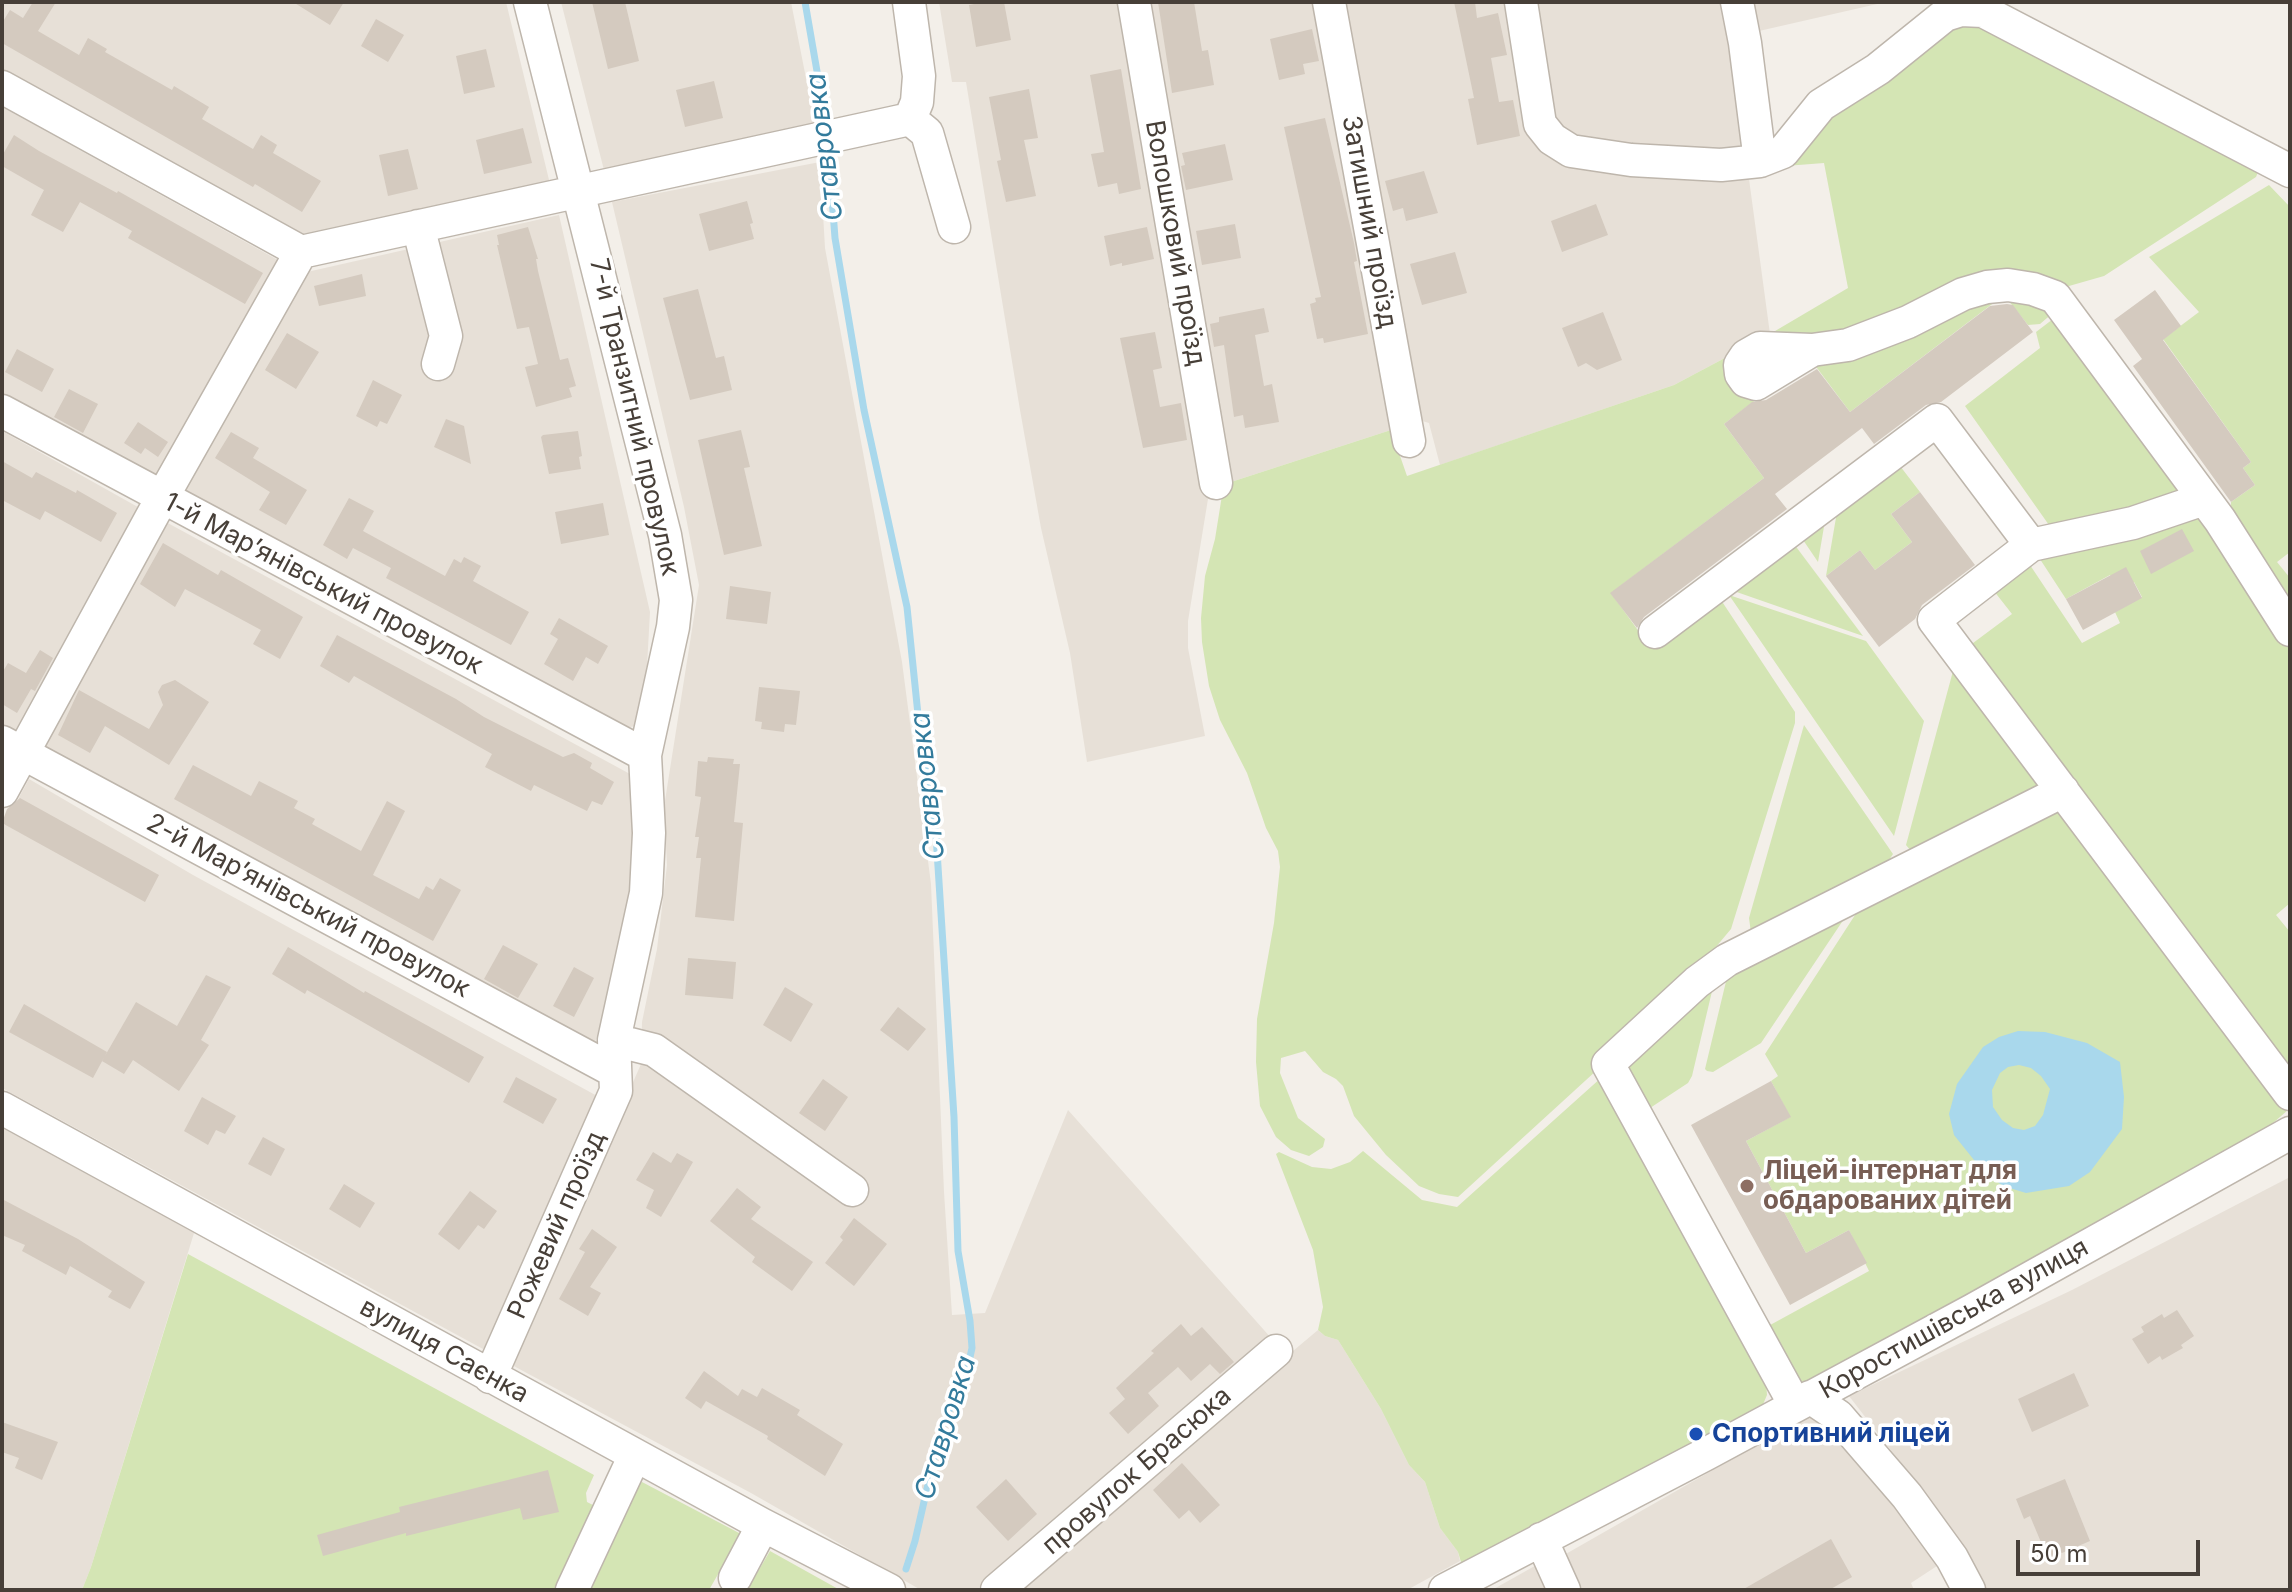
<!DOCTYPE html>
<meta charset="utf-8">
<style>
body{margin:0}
#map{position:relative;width:2292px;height:1592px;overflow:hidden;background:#f3efe9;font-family:Inter,sans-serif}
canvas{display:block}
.frame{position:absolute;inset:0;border:4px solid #473f38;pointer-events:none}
.scale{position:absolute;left:2016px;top:1540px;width:184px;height:36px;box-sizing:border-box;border:4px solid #473f38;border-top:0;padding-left:10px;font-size:24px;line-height:28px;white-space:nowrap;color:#473f38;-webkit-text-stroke:6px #fff;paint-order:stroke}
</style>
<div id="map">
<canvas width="2292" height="1592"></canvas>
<div class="frame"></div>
<div class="scale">50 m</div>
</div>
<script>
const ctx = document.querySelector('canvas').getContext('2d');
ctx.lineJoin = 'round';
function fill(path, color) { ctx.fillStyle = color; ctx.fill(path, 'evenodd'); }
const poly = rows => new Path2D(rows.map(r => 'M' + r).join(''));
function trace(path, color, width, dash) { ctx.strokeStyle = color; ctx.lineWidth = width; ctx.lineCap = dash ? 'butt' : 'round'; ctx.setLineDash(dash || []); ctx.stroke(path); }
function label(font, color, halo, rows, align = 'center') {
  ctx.font = font + ' Inter,sans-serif'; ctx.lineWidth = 7; ctx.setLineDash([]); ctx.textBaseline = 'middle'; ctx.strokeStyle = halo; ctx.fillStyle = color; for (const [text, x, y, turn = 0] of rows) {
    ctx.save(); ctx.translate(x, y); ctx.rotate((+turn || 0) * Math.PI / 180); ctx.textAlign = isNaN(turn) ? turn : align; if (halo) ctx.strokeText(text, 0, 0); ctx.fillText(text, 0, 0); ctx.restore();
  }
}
fill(poly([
 [2,2,506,2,550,184,305,235,257,212,2,70],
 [561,2,791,2,816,129,605,174],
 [939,2,1121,2,1208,499,1188,621,1188,648,1205,736,1087,762,1070,653,1041,528,1020,410,966,82,952,82],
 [1143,2,1314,2,1343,175,1346,181,1391,430,1228,483],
 [1338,2,1725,2,1770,334,1674,385,1440,465,1429,423,1419,420],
 [1754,2,1886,2,1759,31],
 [2,107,287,265,165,482,2,396],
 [820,162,825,248,902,662,931,884,944,1192,952,1315,985,1313,1068,1110,1272,1339,1053,1529,976,1590,921,1590,751,1493,510,1364,641,1064,642,1022,657,949,667,865,664,807,699,585,684,507,612,202],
 [559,215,650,612,647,666,637,726,623,728,182,492,307,272],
 [2,431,145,511,26,741,2,727],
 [164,521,630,774,634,873,627,930,593,1050,40,749],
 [29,779,193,875,599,1097,503,1328,483,1349,2,1088,2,829],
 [2,1127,194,1233,91,1567,82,1590,2,1590],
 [2290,1177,2290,1590,1986,1590,1944,1519,1849,1396,2072,1290],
 [1318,1330,1325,1336,1338,1340,1381,1409,1409,1465,1425,1482,1440,1528,1458,1552,1460,1561,1407,1590,1021,1590,1055,1562,1218,1414],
 [1818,1410,1940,1564,1911,1583,1914,1590,1571,1590,1557,1559],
 [1540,1563,1551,1590,1492,1590]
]), '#e7e0d7');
fill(poly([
 [1966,15,2258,172,2256,177,2104,276,2062,288,2047,289,1881,327,1757,399,1724,424,1764,478,1611,593,1650,647,1719,597,1795,712,1795,723,1731,929,1679,991,1597,1070,1458,1197,1439,1194,1419,1186,1386,1155,1354,1116,1343,1086,1336,1079,1323,1072,1305,1051,1281,1058,1280,1073,1298,1118,1325,1139,1323,1147,1309,1156,1291,1150,1276,1137,1260,1106,1256,1062,1257,1019,1274,923,1280,867,1278,851,1266,828,1247,773,1220,720,1209,686,1202,642,1201,618,1205,576,1215,539,1223,489,1228,483,1391,430,1407,476,1674,385,1770,334,1848,288,1824,163,1747,169,1798,142],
 [2269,185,2290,207,2290,552,2277,562,2290,578,2290,611,2266,561,2231,506,2231,502,2255,485,2243,468,2251,462,2163,339,2199,312,2149,257],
 [2014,291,2040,298,2054,312,2040,324,2028,325,2004,295,1850,412,1811,360,1866,348,1896,336,1964,300],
 [2057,316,2178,486,2178,491,2056,535,1965,406,2040,348,2036,332],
 [1897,462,1920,492,1891,514,1912,542,1875,570,1860,550,1826,576,1838,506],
 [2196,512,2290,649,2290,903,2276,915,2290,932,2290,1085,1965,649,2012,614,1990,586,2026,559,2082,643,2120,623,2115,612,2142,597,2134,582,2119,590,2110,575,2066,599,2036,553],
 [1826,515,1818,562,1799,534],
 [1791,540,1863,636,1728,589],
 [1729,595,1866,641,1924,721,1894,836],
 [1956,660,2045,783,1915,856,1906,845],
 [1804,725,1893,854,1881,872,1751,933,1749,918],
 [2060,802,2289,1106,2288,1110,2265,1130,1814,1380,1801,1383,1761,1330,1869,1271,1849,1230,1806,1253,1746,1141,1790,1117,1771,1081,1778,1076,1765,1054,1868,895],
 [1850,910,1761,1043,1713,1072,1707,1071,1705,1069,1729,969],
 [1713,987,1692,1076,1688,1083,1647,1110,1618,1063],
 [1602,1077,1766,1381,1767,1395,1761,1409,1464,1572,1458,1552,1440,1528,1425,1482,1409,1465,1381,1409,1338,1340,1325,1336,1318,1330,1323,1307,1313,1250,1276,1154,1279,1152,1312,1167,1331,1169,1350,1162,1363,1151,1422,1200,1457,1207],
 [188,1254,594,1475,586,1493,587,1502,601,1509,560,1590,82,1590,91,1567],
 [642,1482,741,1534,709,1590,581,1590,626,1491],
 [770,1551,840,1590,747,1590]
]), '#d4e5b4');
fill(poly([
 [2018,1031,2045,1032,2087,1043,2120,1062,2124,1097,2122,1129,2090,1172,2069,1186,2026,1193,2003,1186,1982,1170,1954,1135,1949,1114,1957,1084,1983,1047,1999,1037],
 [2019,1065,2031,1068,2041,1076,2050,1089,2043,1115,2035,1126,2024,1130,2013,1128,2002,1120,1993,1107,1992,1090,2000,1073,2008,1067]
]), '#a9d8ec');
trace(poly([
 [805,2,827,129],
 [828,145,835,238,864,410,907,607,921,744,936,835,954,1117,958,1251,970,1321,972,1348,968,1366,940,1432,915,1541,906,1569]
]), '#a9d8ec', 7);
fill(poly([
 [33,2,56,2,38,31,79,55,88,38,107,49,105,52,172,90,174,86,209,107,202,119,253,149,261,135,277,145,273,153,321,181,302,212,255,184,253,187,2,43,2,23,10,10,23,18],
 [293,2,344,2,330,25],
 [592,2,625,2,639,61,608,69],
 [984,2,1004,2,1011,40,976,47,969,5],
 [1158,2,1194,2,1202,51,1208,50,1214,85,1172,93],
 [1454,2,1475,2,1477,18,1498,13,1507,55,1491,58,1499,102,1513,100,1520,136,1477,145,1468,99,1474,98],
 [376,19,404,35,388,62,361,46],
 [1312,29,1319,61,1303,64,1305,74,1279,80,1270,39],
 [486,49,495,87,464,94,456,56],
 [1121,69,1141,189,1119,194,1117,183,1098,187,1091,154,1104,152,1090,75],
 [714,81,723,118,685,127,676,90],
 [1029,89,1038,138,1024,140,1036,196,1006,202,997,161,1001,160,989,97],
 [1325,118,1354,243,1357,261,1354,262,1368,334,1324,343,1323,338,1317,339,1310,304,1316,302,1315,298,1321,297,1284,127],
 [523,128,532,163,484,174,476,140],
 [14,135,39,151,117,193,118,191,263,273,245,304,128,238,132,231,80,202,63,232,31,215,44,190,2,166,2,156],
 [1225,144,1233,180,1186,190,1181,166,1185,165,1182,153],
 [408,149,418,189,388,196,379,155],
 [1424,171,1438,213,1406,221,1403,208,1393,211,1385,181],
 [747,201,753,223,750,224,754,239,709,251,699,214],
 [1596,204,1608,235,1562,252,1551,221],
 [1235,224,1241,258,1202,265,1196,231],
 [528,227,538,259,536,259,538,271,560,360,568,358,576,386,569,388,572,397,536,407,525,367,538,364,529,327,517,329,497,245,499,245,497,235],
 [1147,227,1154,259,1122,266,1122,263,1110,266,1104,236],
 [1455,252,1467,293,1422,305,1410,264],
 [362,274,366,296,319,306,314,286],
 [698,289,716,358,724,356,732,390,690,400,663,298],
 [2155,290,2181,326,2163,340,2251,462,2243,468,2255,485,2231,502,2133,366,2142,359,2114,320],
 [2007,304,2013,305,2033,332,1941,402,1926,405,1874,444,1862,428,1775,494,1787,509,1644,617,1637,628,1610,593,1764,478,1724,424,1752,402,1766,400,1817,369,1850,412,1990,306],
 [1264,308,1269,332,1255,335,1264,386,1272,384,1279,422,1245,428,1243,415,1234,417,1224,345,1214,347,1210,324,1219,322,1219,317],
 [1603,312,1622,360,1597,370,1586,363,1578,367,1562,328],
 [1155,332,1162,368,1153,370,1160,407,1181,403,1187,440,1143,448,1120,338],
 [287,333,319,352,296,389,265,370],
 [17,349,54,369,42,392,5,372],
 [373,380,402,395,387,424,380,421,377,427,356,416],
 [69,389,98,404,83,433,54,417],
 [446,419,464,426,471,464,434,447],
 [138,422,168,442,158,457,145,448,141,454,124,443],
 [741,430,750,467,744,468,762,546,724,555,698,440],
 [578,431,582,456,579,457,581,469,549,474,541,437,543,435],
 [231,432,259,448,253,458,307,490,286,525,259,510,270,492,215,458],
 [2,461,32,478,36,472,76,493,77,490,117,513,101,542,45,511,40,520,2,500],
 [1920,492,1975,565,1922,605,1915,619,1879,647,1826,576,1860,550,1875,570,1912,542,1891,514],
 [349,498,374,511,363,531,445,576,454,559,461,563,464,557,481,566,473,581,529,612,511,645,386,578,391,568,353,548,347,559,323,545],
 [603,503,609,535,561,544,555,512],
 [2182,529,2194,551,2151,574,2140,551],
 [163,543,218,575,221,570,303,617,280,659,253,644,261,630,185,589,175,607,140,584],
 [2126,567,2142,598,2083,630,2066,599],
 [730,586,771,592,767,624,726,619],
 [559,618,608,646,598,664,586,657,573,681,544,664,558,639,550,634],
 [337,635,456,699,484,717,563,757,574,753,592,763,590,768,614,782,602,805,592,801,587,811,534,785,531,791,485,767,492,754,354,676,349,683,320,666],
 [40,650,53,658,35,691,31,689,17,713,2,704,2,673,8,663,26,673],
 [175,680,209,702,169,765,105,726,90,753,58,735,79,690,149,729,163,705,158,692,162,685],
 [759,687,800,691,796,725,785,724,784,732,761,729,762,722,755,721],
 [708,757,734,759,733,764,740,764,734,822,743,823,734,921,695,917,701,858,696,858,699,837,695,837,701,797,695,796,698,761,707,762],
 [193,765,251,796,259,781,298,801,294,808,315,819,312,824,361,851,387,801,405,811,373,875,419,899,426,886,433,890,440,878,461,890,433,941,174,799],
 [20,798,159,875,145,902,2,823,7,809],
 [503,945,538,964,518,998,484,979],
 [288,947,364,993,365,991,484,1057,469,1083,307,990,305,994,272,974],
 [688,958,736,962,733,999,685,995],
 [574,967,594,978,574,1017,553,1006],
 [206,975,231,987,201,1040,209,1045,179,1091,133,1060,124,1074,102,1061,136,1002,177,1026],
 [785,987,813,1004,791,1042,763,1025],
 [24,1004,107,1052,93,1078,9,1032],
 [898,1007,926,1029,908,1051,880,1030],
 [516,1077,557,1099,543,1124,503,1102],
 [823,1079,848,1097,825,1131,799,1113],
 [1771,1081,1791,1117,1746,1141,1806,1253,1849,1230,1867,1263,1790,1305,1691,1125],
 [202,1097,236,1116,225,1134,216,1130,208,1145,184,1131],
 [263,1137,285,1149,271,1176,248,1164],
 [653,1152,671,1163,677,1153,693,1162,661,1217,646,1208,654,1190,636,1180],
 [344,1184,375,1203,360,1228,329,1209],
 [737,1188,761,1207,751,1219,813,1262,792,1291,752,1262,755,1257,710,1221],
 [470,1191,497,1211,484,1229,478,1225,459,1250,438,1234],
 [2,1199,78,1239,145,1282,130,1309,108,1297,112,1291,70,1266,66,1275,22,1251,25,1245,2,1235],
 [854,1218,887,1244,854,1286,825,1263,843,1240,840,1237],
 [592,1229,617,1247,590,1287,601,1293,588,1316,559,1299,585,1252,579,1249],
 [2177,1310,2194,1336,2181,1345,2183,1348,2162,1360,2160,1356,2148,1364,2132,1339,2144,1332,2141,1327,2162,1314,2164,1318],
 [1181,1324,1191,1336,1202,1327,1234,1362,1220,1374,1210,1364,1191,1381,1178,1367,1148,1393,1159,1406,1128,1434,1109,1413,1125,1399,1116,1388,1154,1353,1151,1351],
 [704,1371,738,1396,742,1389,757,1397,762,1388,800,1410,797,1415,843,1444,825,1476,767,1439,768,1436,706,1401,701,1409,685,1398],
 [2074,1373,2089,1406,2032,1432,2018,1399],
 [2,1422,58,1442,42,1480,15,1468,19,1458,2,1452],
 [1182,1463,1220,1505,1200,1523,1189,1510,1179,1519,1153,1490],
 [548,1470,559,1512,523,1520,520,1508,406,1536,406,1533,323,1556,317,1535,400,1512,399,1507],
 [1006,1479,1037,1514,1008,1541,976,1507],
 [2065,1479,2090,1541,2048,1559,2030,1516,2024,1519,2016,1499],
 [1831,1539,1852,1577,1829,1590,1742,1590]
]), '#d4cabf');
const minor = poly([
 [909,2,919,76,917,102,910,119],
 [1134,2,1216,483],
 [1329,2,1409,441],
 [1521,2,1540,124,1552,139,1571,151,1631,160,1721,165,1760,161,1783,152,1821,105,1878,69,1945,15,1961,10,1983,11,2290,171],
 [1737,2,1745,43,1760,161],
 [2,87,301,252],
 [910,119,927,133,954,227],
 [418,226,446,336,438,364],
 [301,252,910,119],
 [1812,350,1756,384,1746,381,1741,374,1740,365,1746,356,1760,348,1812,350,1848,345,1908,322,1963,294,1987,287,2008,285,2033,289,2055,297,2220,520,2290,630],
 [2,411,645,755],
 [2031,545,2133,523,2204,499],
 [1655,632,1937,420,2031,545,1934,620,2290,1094],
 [2,742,614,1071],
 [2,791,162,498,301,252],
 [614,1040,654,1050,852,1190],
 [2,1108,763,1525,889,1590],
 [490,1377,616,1091,614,1040,646,893,649,833,645,755,673,627,676,600,665,535,530,2],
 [1810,1397,1838,1416,1907,1496,1952,1558,1969,1590],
 [1795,1405,1608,1064,1697,982,1727,960,2063,791],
 [1541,1539,1564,1590],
 [735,1578,763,1525],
 [572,1590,635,1455],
 [997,1590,1276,1351],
 [1445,1590,1706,1454,1973,1310,2290,1133]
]);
trace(minor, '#beb6ac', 35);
trace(minor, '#fff', 32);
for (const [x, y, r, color] of [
 [1747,1186,8,"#8d6e63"],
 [1696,1434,8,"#1a4fb4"]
]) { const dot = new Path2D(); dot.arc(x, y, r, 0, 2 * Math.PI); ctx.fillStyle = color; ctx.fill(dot); trace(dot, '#fff', 3); }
label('26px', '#473f38', '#fff', [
 ["Затишний проїзд",1369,222,80],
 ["Волошковий проїзд",1175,243,80],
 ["7-й Транзитний провулок",634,417,77],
 ["1-й Марʼянівський провулок",323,584,28],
 ["2-й Марʼянівський провулок",308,906,28],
 ["Рожевий проїзд",557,1225,-66],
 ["Коростишівська вулиця",1954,1319,-29],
 ["вулиця Саєнка",444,1351,29],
 ["провулок Брасюка",1137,1471,-41]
]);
label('bold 26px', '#785e54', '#fff', [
 ["Ліцей-інтернат для",1763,1171],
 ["обдарованих дітей",1763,1201]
], 'left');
label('bold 26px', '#164399', '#fff', [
 ["Спортивний ліцей",1712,1434]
], 'left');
label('italic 28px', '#337b9c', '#fff', [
 ["Ставровка",825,147,-97],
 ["Ставровка",928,786,-96],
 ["Ставровка",946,1428,-73]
]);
</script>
